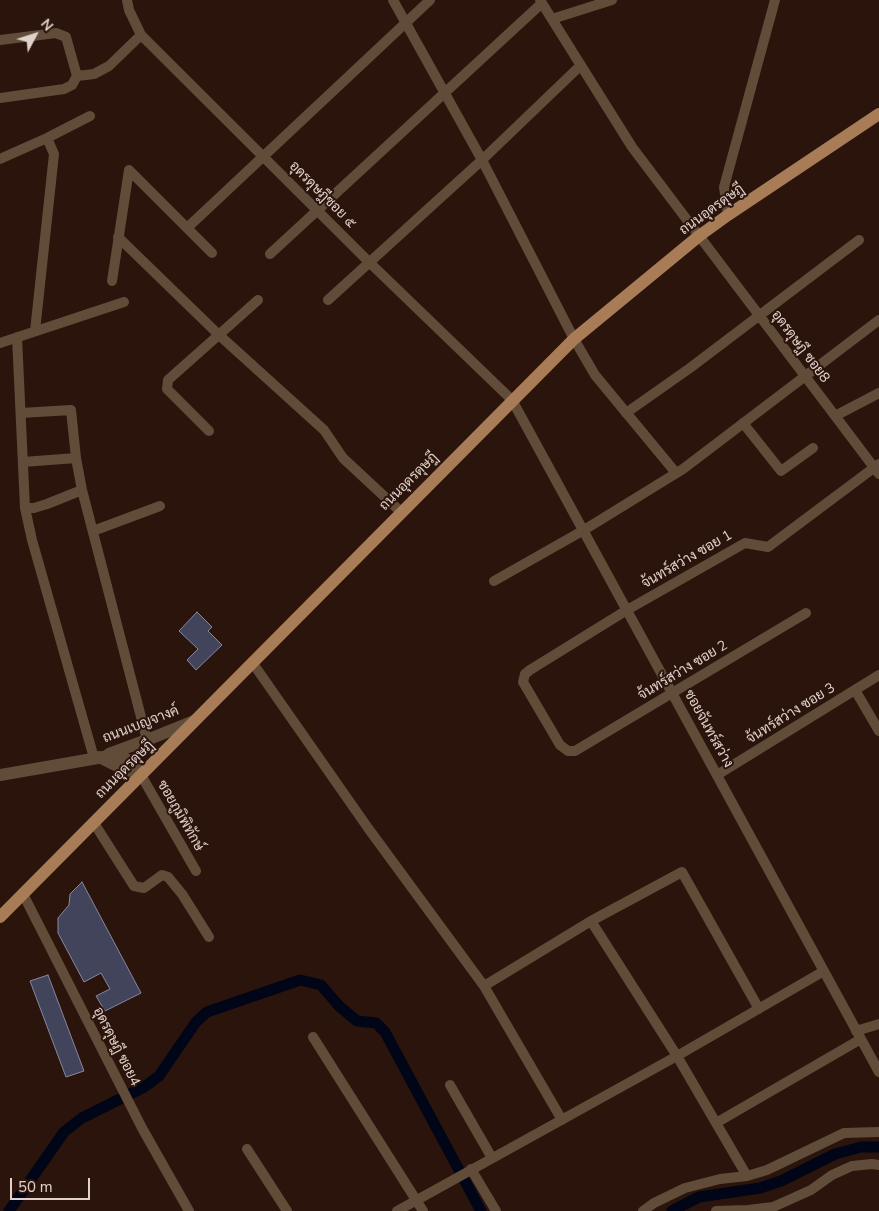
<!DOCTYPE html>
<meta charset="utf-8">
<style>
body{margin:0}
#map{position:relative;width:879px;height:1211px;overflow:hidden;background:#2a140b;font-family:"Nunito Sans",sans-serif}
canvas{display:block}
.north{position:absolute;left:10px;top:10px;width:50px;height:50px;-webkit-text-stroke:4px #2a140b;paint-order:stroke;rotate:50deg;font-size:14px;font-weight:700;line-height:20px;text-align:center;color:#e1d1cb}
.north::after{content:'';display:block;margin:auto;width:18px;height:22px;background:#e1d1cb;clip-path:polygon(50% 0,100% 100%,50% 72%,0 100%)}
.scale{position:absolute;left:10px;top:1178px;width:80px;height:22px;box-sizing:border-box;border:2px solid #e1d1cb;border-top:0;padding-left:6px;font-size:15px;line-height:18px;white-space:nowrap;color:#e1d1cb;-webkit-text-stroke:4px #2a140b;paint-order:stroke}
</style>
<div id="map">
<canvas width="879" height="1211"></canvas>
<div class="north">N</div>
<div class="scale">50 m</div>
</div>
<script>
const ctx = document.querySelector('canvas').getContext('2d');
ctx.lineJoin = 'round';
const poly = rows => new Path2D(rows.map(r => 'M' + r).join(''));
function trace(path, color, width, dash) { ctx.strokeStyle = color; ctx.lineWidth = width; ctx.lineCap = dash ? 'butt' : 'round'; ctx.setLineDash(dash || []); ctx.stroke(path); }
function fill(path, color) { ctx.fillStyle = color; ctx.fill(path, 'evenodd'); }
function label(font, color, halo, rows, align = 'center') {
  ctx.font = font + ' "Nunito Sans",Sarabun,sans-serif'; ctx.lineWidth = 4; ctx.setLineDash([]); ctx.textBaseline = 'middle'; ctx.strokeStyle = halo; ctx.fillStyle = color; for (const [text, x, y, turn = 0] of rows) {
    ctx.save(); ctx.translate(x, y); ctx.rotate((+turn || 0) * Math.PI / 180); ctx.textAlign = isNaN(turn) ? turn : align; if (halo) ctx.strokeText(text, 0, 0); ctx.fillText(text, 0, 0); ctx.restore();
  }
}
trace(poly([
 [9,1211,64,1132,82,1118,144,1087,159,1076,196,1022,207,1012,300,980,321,985,339,1006,357,1021,376,1023,385,1032,481,1211],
 [672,1211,699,1197,760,1188,781,1181,835,1154,861,1147,879,1147]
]), '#000517', 11);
const building = poly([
 [197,612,212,627,208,631,222,645,196,670,187,660,198,649,179,631,197,612],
 [82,882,141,993,105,1011,96,996,110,989,101,973,84,982,58,933,58,918,69,905,70,894,82,882],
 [48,975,84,1071,66,1077,30,981,48,975]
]);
fill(building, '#42445c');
trace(building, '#8688a3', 1);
trace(poly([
 [127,0,129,10,141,35,369,262,512,400,879,1072],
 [393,0,482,160,574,339,595,375,676,473],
 [540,0,632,147,879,474],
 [552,19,612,0],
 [0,40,56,33,66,37,77,76],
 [0,98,64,89,72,85,77,76,94,74,109,66,141,35],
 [0,159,47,138,90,116],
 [728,215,724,187,775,0],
 [187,228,430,0],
 [118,237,219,335,324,430,343,458,401,512],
 [270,254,542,3],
 [112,281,129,170,212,253],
 [328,300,482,160,580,66],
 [35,331,54,154,47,138],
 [17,337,25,508,32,540,94,758],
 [0,343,124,302],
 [21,413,71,410,76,458,82,490,147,740],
 [626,413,690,368,859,240],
 [835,416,879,393],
 [743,423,781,471,813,448],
 [209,431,167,389,168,380,258,300],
 [23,462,76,458],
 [25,508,34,508,47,504,82,490],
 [93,531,160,506],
 [494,581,584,530,683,469,879,320],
 [806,613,575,751,568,751,560,745,523,682,525,674,530,670,627,610,745,543,768,547,879,464],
 [252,662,368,828,484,986,591,921],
 [855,690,879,731],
 [141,775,196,871],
 [717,775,879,675],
 [94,823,134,886,144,888,162,875,168,877,182,894,209,937],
 [23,894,142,1128,189,1211],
 [484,986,562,1120],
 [759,1009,682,872,591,921,677,1056,716,1123,861,1039],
 [856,1031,879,1024],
 [313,1037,423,1211],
 [450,1085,492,1158],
 [247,1149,287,1211],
 [471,1169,496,1211],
 [747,1176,767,1170,844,1133,879,1132],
 [397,1211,677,1056,824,971],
 [643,1211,654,1203,685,1188,720,1179,747,1176,716,1123],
 [716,1211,748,1210,773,1207,811,1190,832,1175,852,1166,872,1164,879,1165]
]), '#614c3a', 10);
trace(poly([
 [109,754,147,740,194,721],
 [99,757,115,765,141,775],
 [0,775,115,755,131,761,141,775]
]), '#614c3a', 12);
trace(poly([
 [0,917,574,339,699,236,728,215,879,114]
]), '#a87c56', 12);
label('14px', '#e1d1cb', '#2a140b', [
 ["อุดรดุษฎีซอย ๕",322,195,45],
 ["ถนนอุดรดุษฎี",712,210,-36],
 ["อุดรดุษฎี ซอย8",800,347,53],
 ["ถนนอุดรดุษฎี",409,482,-45],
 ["จ้นทร์สว่าง ซอย 1",687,560,-30],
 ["จ้นทร์สว่าง ซอย 2",683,671,-31],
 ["จ้นทร์สว่าง ซอย 3",791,714,-32],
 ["ถนนเบญจางค์",141,725,-21],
 ["ซอยจันทร์สว่าง",708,729,61],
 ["ถนนอุดรดุษฎี",125,770,-45],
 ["ซอยภูมิพิทักษ์",180,816,60],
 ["อุดรดุษฎี ซอย4",116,1047,63]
]);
</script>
